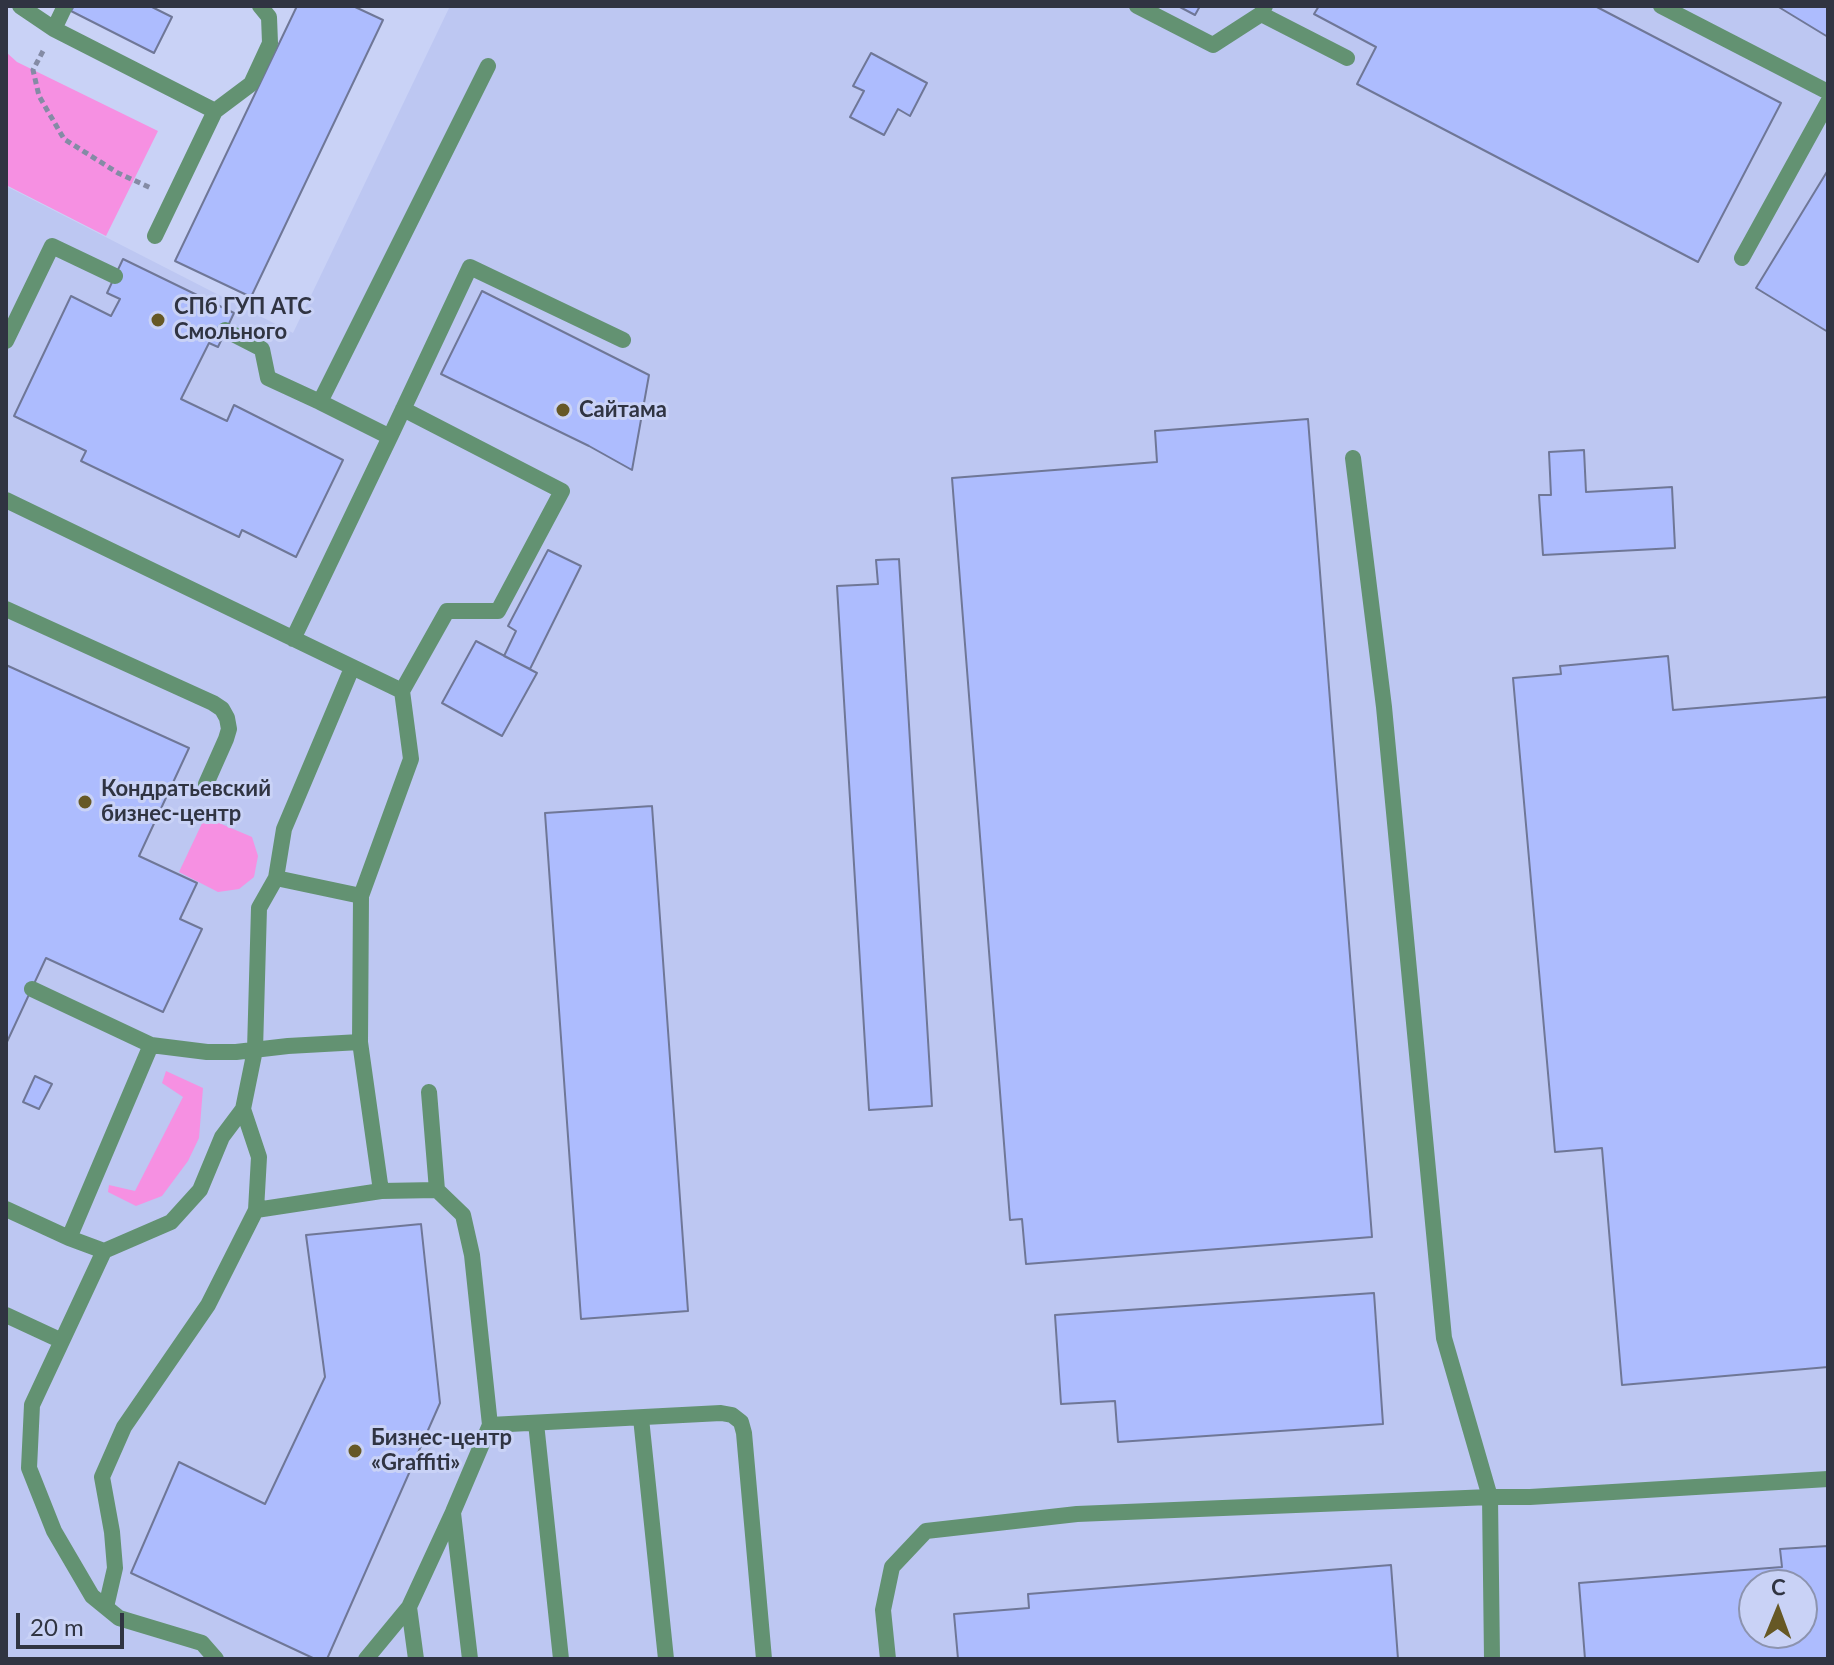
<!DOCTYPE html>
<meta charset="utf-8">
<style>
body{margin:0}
#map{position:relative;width:1834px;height:1665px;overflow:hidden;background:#c9d2f6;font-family:Lato,sans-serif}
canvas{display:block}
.frame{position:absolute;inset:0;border:8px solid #303442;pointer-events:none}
.north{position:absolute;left:1738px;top:1569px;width:80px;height:80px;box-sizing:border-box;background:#c9d2f6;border:2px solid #8c93ae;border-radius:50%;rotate:1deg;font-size:22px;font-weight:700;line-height:32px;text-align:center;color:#303442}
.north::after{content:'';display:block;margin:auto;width:28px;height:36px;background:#665825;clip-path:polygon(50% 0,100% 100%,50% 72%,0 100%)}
.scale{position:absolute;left:16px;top:1613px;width:108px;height:36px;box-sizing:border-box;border:4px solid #303442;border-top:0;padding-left:10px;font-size:24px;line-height:28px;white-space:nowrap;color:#303442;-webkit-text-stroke:6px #c9d2f6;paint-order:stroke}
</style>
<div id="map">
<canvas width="1834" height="1665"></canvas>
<div class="frame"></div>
<div class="north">С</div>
<div class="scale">20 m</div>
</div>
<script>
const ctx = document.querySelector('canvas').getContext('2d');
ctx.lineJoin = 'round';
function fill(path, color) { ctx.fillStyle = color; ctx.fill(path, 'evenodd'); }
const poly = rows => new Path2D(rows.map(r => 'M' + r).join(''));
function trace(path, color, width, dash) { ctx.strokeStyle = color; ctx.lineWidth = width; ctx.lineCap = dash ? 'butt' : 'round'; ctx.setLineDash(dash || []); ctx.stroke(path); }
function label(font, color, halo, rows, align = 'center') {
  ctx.font = font + ' Lato,sans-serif'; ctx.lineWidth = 6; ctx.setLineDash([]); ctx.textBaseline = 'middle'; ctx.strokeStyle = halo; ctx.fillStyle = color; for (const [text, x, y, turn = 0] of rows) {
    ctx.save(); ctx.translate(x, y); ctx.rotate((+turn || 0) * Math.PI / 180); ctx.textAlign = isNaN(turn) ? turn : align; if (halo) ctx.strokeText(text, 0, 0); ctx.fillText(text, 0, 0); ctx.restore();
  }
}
fill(poly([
 [450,6,1828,6,1828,1659,6,1659,6,186,293,333],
 [1754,1585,1802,1585,1802,1633,1754,1633]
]), '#bdc7f2');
fill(poly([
 [6,52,17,62,158,131,106,236,6,185],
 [205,817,252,837,258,856,254,877,239,889,218,892,179,872],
 [166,1071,203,1088,199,1138,188,1161,162,1196,136,1206,108,1192,109,1185,135,1191,183,1097,162,1083]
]), '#f690e2');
const building = poly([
 [74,6,150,6,172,17,154,53,71,11,74,6],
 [297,6,353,6,383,20,251,297,175,261,297,6],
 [1178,6,1200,6,1195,15,1178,6],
 [1319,6,1595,6,1781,103,1698,262,1357,84,1376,47,1314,14,1319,6],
 [1777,6,1828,6,1828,37,1777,6],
 [871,53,927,83,910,116,898,109,884,135,850,117,864,91,853,86,871,53],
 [1828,170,1828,332,1756,288,1828,170],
 [123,259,234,313,218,347,209,343,181,399,227,421,234,405,343,460,296,557,242,530,239,537,81,461,86,451,14,416,71,296,111,316,120,299,107,293,123,259],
 [482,291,649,375,632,470,589,446,441,374,482,291],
 [1308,419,1372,1237,1026,1264,1022,1219,1010,1220,952,478,1157,462,1155,431,1308,419],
 [1584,450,1586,492,1672,487,1675,548,1543,555,1539,495,1551,495,1549,452,1584,450],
 [548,550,581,566,530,669,504,656,516,631,508,626,548,550],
 [899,559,932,1106,869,1110,837,586,878,584,876,560,899,559],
 [476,641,537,673,502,736,442,703,476,641],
 [1668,656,1673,710,1828,697,1828,1367,1622,1385,1602,1148,1555,1152,1513,678,1561,674,1560,666,1668,656],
 [6,665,189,748,139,856,197,883,180,919,202,929,163,1012,46,958,6,1044,6,665],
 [652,806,688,1311,581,1319,545,813,652,806],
 [35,1076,52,1084,39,1109,23,1102,35,1076],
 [421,1224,440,1403,327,1659,315,1659,131,1573,179,1462,265,1504,325,1377,306,1235,421,1224],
 [1374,1293,1383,1424,1118,1442,1115,1401,1061,1404,1055,1315,1374,1293],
 [1828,1546,1828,1659,1585,1659,1579,1583,1782,1567,1780,1549,1828,1546],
 [1754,1585,1802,1585,1802,1633,1754,1633,1754,1585],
 [1391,1565,1398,1659,958,1659,954,1614,1029,1608,1028,1594,1391,1565]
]);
fill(building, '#adbcfe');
trace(building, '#6f7797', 2);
trace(poly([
 [43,51,33,70,39,96,64,139,118,173,151,188]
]), '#848ba5', 5, [6, 4]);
trace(poly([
 [20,6,54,29,215,111],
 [1137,6,1213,45,1261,14,1265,6],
 [1661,6,1828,92],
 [1261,14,1347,58],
 [54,29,65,6],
 [155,236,215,111,251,84,270,43,269,17,260,6],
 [1742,258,1828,102],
 [225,330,262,349,268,378,320,402],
 [6,341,52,246,115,276],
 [390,437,470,267,623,340],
 [1353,458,1384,707,1444,1338,1490,1497,1492,1659],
 [6,500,402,691,411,759,361,896,360,1042,381,1191,437,1190,463,1215,472,1255,490,1425,453,1512,409,1607,366,1659],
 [6,609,213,703,222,709,227,718,229,729,226,739,206,784],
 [293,639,390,437,320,402,488,66],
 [402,691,447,611,498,611,562,491,403,409],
 [276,878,361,896],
 [32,989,151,1045,207,1052,236,1052,288,1046,360,1042],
 [429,1092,437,1190],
 [6,1209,69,1238,104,1251],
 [256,1210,381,1191],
 [69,1238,151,1045],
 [6,1315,62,1341],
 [641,1418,666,1659],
 [536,1423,561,1659],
 [490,1425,721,1413,732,1415,741,1422,744,1433,764,1659],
 [453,1513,470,1659],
 [106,1607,115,1568,112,1532,102,1477,124,1427,208,1305,256,1210,259,1157,243,1109],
 [409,1607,416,1659],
 [216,1659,202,1643,119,1618,92,1596,54,1531,29,1468,32,1405,104,1251,171,1222,200,1190,222,1137,243,1109,255,1050,259,908,276,878,284,829,352,668],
 [888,1659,883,1610,892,1567,926,1531,1077,1514,1490,1497,1530,1497,1828,1479]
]), '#639272', 16);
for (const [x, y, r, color] of [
 [158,320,8,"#665825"],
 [563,410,8,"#665825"],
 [85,802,8,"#665825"],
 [355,1451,8,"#665825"]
]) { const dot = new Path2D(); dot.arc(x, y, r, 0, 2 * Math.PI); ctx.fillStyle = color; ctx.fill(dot); trace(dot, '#c9d2f6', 3); }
label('bold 22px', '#303442', '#c9d2f6', [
 ["СПб ГУП АТС",174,307],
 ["Смольного",174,332],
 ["Сайтама",579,410],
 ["Кондратьевский",101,789],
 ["бизнес-центр",101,814],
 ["Бизнес-центр",371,1438],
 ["«Graffiti»",371,1463]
], 'left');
</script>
